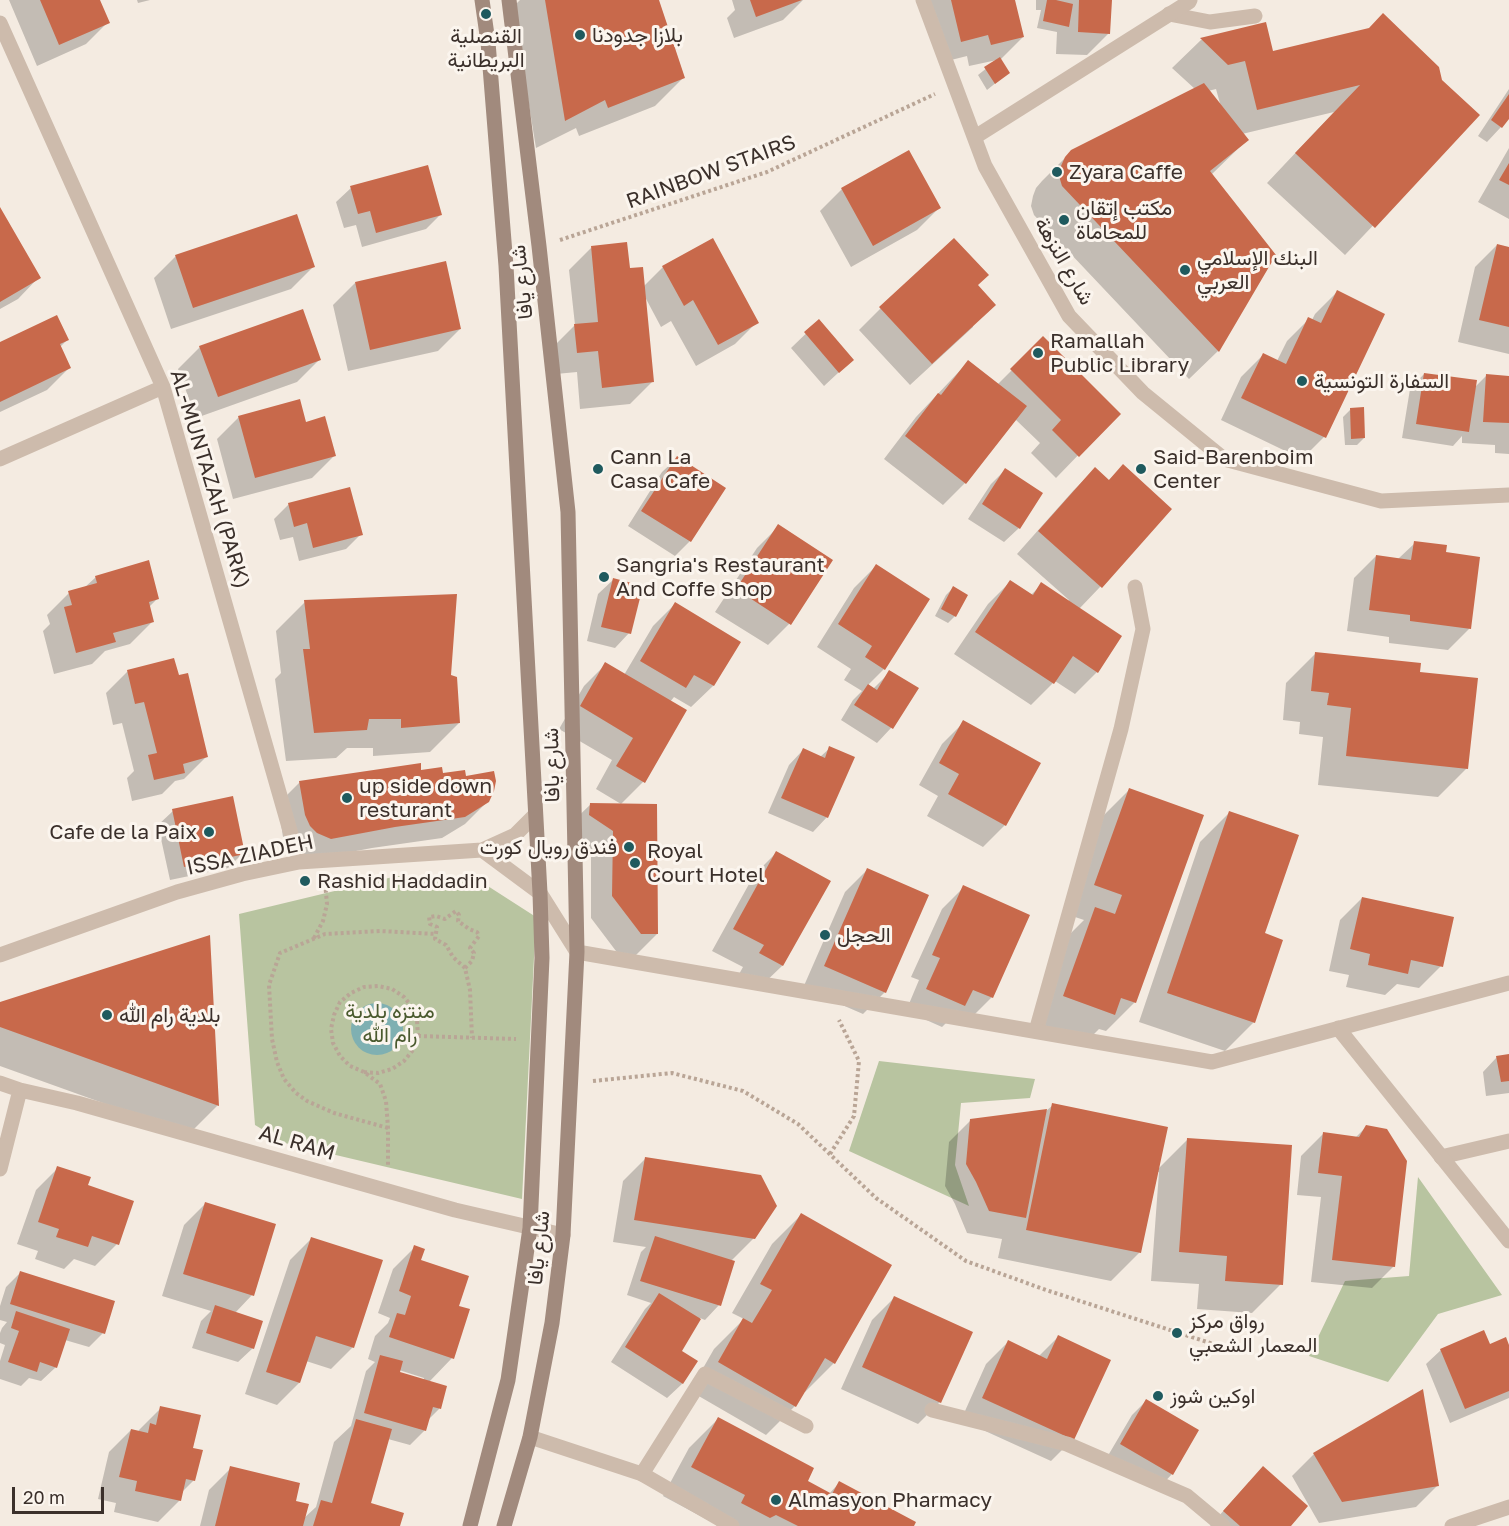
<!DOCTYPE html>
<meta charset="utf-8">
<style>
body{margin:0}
#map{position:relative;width:1509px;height:1526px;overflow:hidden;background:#f4ebe1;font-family:"Golos Text",sans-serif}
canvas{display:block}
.scale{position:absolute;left:12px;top:1487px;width:92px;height:27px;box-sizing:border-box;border:3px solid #3b302b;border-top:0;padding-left:8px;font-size:18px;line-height:21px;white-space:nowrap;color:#3b302b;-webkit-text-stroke:4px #fbf5ee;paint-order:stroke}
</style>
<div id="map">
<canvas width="1509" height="1526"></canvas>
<div class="scale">20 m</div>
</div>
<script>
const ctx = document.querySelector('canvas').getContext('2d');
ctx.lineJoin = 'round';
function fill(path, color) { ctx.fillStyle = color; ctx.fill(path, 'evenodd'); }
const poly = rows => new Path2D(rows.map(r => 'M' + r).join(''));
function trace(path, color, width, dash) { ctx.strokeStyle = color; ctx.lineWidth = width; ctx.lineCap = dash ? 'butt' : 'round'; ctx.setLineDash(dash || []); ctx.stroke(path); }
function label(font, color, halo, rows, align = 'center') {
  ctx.font = font + ' "Golos Text",Vazirmatn,sans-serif'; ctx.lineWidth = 6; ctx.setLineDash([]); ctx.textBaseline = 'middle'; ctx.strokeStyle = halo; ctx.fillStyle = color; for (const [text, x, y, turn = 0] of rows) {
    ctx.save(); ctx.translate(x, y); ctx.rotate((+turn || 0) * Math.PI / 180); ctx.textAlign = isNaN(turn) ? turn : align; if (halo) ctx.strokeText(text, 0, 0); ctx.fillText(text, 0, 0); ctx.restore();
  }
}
fill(poly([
 [397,876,480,881,536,917,522,1199,285,1143,255,1125,239,914],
 [879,1061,1035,1079,1030,1098,961,1103,955,1165,969,1206,849,1151],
 [1418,1177,1502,1295,1438,1314,1388,1382,1309,1356,1345,1281,1409,1276]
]), '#b8c4a0');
fill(poly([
 '351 1029a26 26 0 1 1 52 0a26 26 0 1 1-52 0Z'
]), '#7fb0b2');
fill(poly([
 [9,0,99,0,108,22,86,44,37,66],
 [137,0,150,0,138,3],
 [520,0,657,0,684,77,655,106,579,136,576,128,536,148,513,7],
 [732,0,803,0,783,20,734,38,727,18,735,10],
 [924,0,1014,0,1023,37,1000,60,1008,73,987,90,978,75,997,60,969,66,967,56,939,63],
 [1036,0,1110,0,1109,33,1087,55,1056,54,1057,32,1037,28,1041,10,1036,10],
 [1265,24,1272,53,1441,81,1478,115,1345,255,1267,183,1334,112,1242,134,1247,140,1211,175,1218,351,1189,379,1034,215,1031,206,1033,196,1036,188,1042,181,1072,151,1195,89,1172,68,1201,40],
 [1216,89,1221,107,1208,91],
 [1509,89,1509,116,1501,127,1487,142,1478,136],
 [1509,148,1509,219,1478,202],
 [351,188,440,215,426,229,362,247,356,225,344,228,336,202],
 [842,189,939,208,917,230,851,267,820,211],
 [0,210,39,277,18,299,0,309],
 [712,240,757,322,735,344,696,366,671,321,661,327,644,295,652,382,630,404,580,409,577,372,556,374,553,347,575,325,569,270,591,248,628,270,643,287,663,267],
 [1497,245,1509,248,1509,354,1458,342,1475,267],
 [176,256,313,267,291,289,171,329,154,278],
 [355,283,460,329,438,351,348,371,333,305],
 [976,285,973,327,910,385,859,330,881,308],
 [1337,292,1383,315,1324,437,1302,459,1221,420,1241,377,1263,355,1277,361,1287,341,1309,319,1312,320,1315,314],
 [819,321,852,360,824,386,791,348],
 [1043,339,1118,414,1056,478,1031,453,1040,443,1015,419,965,483,943,505,884,459,916,417,968,362,997,385],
 [67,340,60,347,69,368,47,390,0,412,0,344],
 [200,347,319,360,297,382,196,418,178,369],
 [1424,374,1474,388,1486,376,1509,377,1509,454,1495,453,1495,445,1462,443,1462,436,1453,446,1402,438,1410,389],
 [1350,410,1364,438,1357,445,1345,445,1343,417],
 [239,417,305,424,334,456,312,478,233,499,217,439],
 [677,458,724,488,690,541,675,556,628,526,662,472],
 [1123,466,1170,509,1100,587,1079,609,1120,637,1097,672,1075,694,1055,681,1031,705,954,654,988,604,1010,582,1030,596,1042,584,1068,602,1069,600,1017,554,1073,491,1095,469,1108,481],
 [1005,470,1019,528,1004,542,968,519,991,484],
 [289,504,361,534,346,549,299,561,293,537,280,540,274,519],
 [779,526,789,624,768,645,715,612,757,548],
 [1415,543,1444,554,1470,628,1448,650,1389,643,1389,637,1347,631,1354,578,1376,556,1398,559],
 [876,566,884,669,867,686,873,689,890,672,916,689,891,728,877,743,841,720,853,700,862,691,844,680,851,669,817,647,854,588],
 [96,577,158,598,149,607,152,622,130,644,105,651,92,664,54,674,43,631,50,624,47,615,69,593,84,588],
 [613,580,629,633,615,648,587,641,598,594],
 [953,588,955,616,948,623,935,616,946,595],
 [305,602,450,676,459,723,430,752,373,756,373,748,347,748,336,758,286,761,275,679,281,673,276,631],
 [675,604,739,642,713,686,691,707,674,697,670,702,643,782,621,804,596,789,612,760,559,729,584,686,606,664,624,675,653,626],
 [1315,654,1419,673,1467,768,1438,797,1318,785,1323,737,1299,734,1300,722,1283,720,1286,683],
 [128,671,206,757,184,779,175,781,162,794,132,801,127,778,134,771,122,723,113,725,106,693],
 [964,722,1039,764,1005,825,983,847,927,816,938,796,919,785,942,744],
 [830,748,827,817,813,832,768,813,789,765,803,750,820,757],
 [420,772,465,777,488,801,465,824,442,838,372,848,308,860,288,848,283,837,278,804,300,782],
 [1129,790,1135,1002,1106,1031,1099,1029,1085,1043,1035,1025,1066,938,1084,920,1066,914,1100,819],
 [591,804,656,806,657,934,635,956,619,955,591,918,591,853,568,837,568,826],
 [173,811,243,853,228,868,170,880,158,825],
 [1229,813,1263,934,1254,1022,1225,1051,1139,1022,1200,842],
 [776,853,782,966,760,987,738,976,743,967,712,951,754,875],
 [867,870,885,992,863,1014,803,988,845,892],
 [964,887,992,997,970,1019,956,1013,942,1027,906,1011,919,980,911,977,942,909],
 [1362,898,1441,966,1419,988,1397,984,1385,995,1346,987,1349,975,1329,971,1340,920],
 [0,1004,218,1105,189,1134,0,1066],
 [1509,1055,1509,1096,1509,1093,1486,1096,1483,1072,1497,1057],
 [1053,1105,1157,1170,1188,1139,1281,1284,1252,1313,1197,1309,1199,1284,1151,1281,1159,1172,1157,1172,1140,1252,1111,1281,998,1258,1002,1239,967,1233,955,1204,945,1186,949,1142,971,1120,1046,1111],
 [1366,1127,1394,1266,1372,1288,1311,1282,1321,1197,1297,1195,1301,1156,1323,1134,1355,1138],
 [645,1159,754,1238,731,1261,719,1305,705,1320,700,1318,680,1351,696,1361,682,1384,667,1398,611,1362,645,1309,651,1303,627,1295,641,1252,646,1247,613,1242,623,1181],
 [58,1168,86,1186,132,1202,117,1244,95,1266,74,1259,64,1269,35,1259,38,1251,17,1244,36,1190],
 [206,1203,252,1295,235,1313,253,1348,238,1362,192,1348,201,1321,211,1311,162,1296,184,1225],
 [801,1215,834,1363,805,1392,804,1391,795,1406,766,1435,690,1391,714,1349,744,1319,732,1313,772,1244],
 [312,1238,353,1347,331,1369,306,1361,299,1383,277,1405,245,1394,290,1260],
 [415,1247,452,1358,429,1382,445,1387,439,1409,428,1420,425,1430,410,1445,388,1439,369,1504,399,1526,200,1526,209,1490,231,1468,294,1502,303,1519,316,1507,334,1442,351,1426,366,1371,375,1362,368,1359,375,1336,388,1323,390,1318,378,1313,393,1269],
 [399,1370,424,1378,423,1381,398,1373],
 [20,1273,103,1333,89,1347,65,1340,56,1367,41,1381,29,1378,21,1386,0,1379,0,1361,5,1345,0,1343,0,1333,2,1328,7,1322,0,1320,0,1306,6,1287],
 [894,1298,940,1402,918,1424,841,1389,872,1320],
 [1058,1337,1073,1439,1051,1461,961,1420,986,1364,1008,1342,1039,1356],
 [1489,1346,1509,1349,1509,1398,1450,1423,1426,1364,1441,1350],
 [1146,1401,1172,1474,1158,1489,1106,1459,1132,1415],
 [161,1408,192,1449,194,1480,181,1493,180,1500,158,1522,114,1512,116,1503,98,1499,109,1452,131,1430,138,1432,139,1430],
 [718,1419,806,1481,829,1494,839,1483,912,1526,716,1526,717,1525,663,1496,689,1448],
 [1314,1454,1438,1485,1416,1507,1319,1523,1292,1476],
 [1249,1482,1289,1526,1210,1526]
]), '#0003');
fill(poly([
 [40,0,100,0,110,23,59,45],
 [545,0,659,0,685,78,608,108,605,100,565,121],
 [750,0,802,0,756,17],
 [951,0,1015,0,1024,37,991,45,988,35,961,42],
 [1047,0,1056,0,1073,4,1069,27,1043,21],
 [1079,0,1112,0,1110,34,1078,32],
 [1383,13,1439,67,1442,80,1480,115,1375,228,1295,153,1360,85,1257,110,1245,61,1228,65,1200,38,1266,22,1273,51,1369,28],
 [1000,57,1010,73,995,84,984,67],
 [1204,83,1249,140,1210,171,1276,255,1219,352,1062,186,1059,176,1061,166,1065,157,1071,150],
 [1509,94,1509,119,1502,128,1491,120],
 [909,150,941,208,873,246,841,188],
 [1509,163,1509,185,1499,180],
 [428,165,442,215,376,233,370,211,358,214,350,186],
 [0,207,41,278,0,302],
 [297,214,315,267,193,308,175,255],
 [713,238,759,323,718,345,693,300,684,306,662,266],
 [954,238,989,275,978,285,996,305,932,364,879,307],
 [627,242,630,268,643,267,654,382,602,388,598,351,577,353,574,324,598,322,591,246],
 [1497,244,1509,247,1509,327,1479,320],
 [446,261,461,329,370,350,355,282],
 [1337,290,1385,314,1326,438,1241,398,1263,353,1286,364,1308,317,1321,323],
 [303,309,321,360,218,397,199,346],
 [57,315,69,340,60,344,71,368,0,402,0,342],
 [819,319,854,360,839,373,804,332],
 [1043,336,1121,414,1079,457,1052,430,1061,420,1010,369],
 [968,360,1027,406,966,484,905,436,938,393,941,395],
 [1424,373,1477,380,1469,432,1416,424],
 [1486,374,1509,376,1509,423,1483,422],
 [300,399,306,422,325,416,336,456,255,478,238,416],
 [1364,407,1365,438,1351,439,1350,408],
 [677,456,726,488,691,542,641,511],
 [1123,464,1172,509,1102,588,1038,531,1095,467,1109,480],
 [1005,468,1043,493,1020,529,982,504],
 [350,487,363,535,313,548,307,523,294,527,288,503],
 [778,524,833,560,791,625,736,589],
 [1414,541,1447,545,1446,552,1480,557,1471,629,1410,621,1410,615,1369,610,1376,555,1411,560],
 [149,560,159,599,149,602,154,622,113,633,116,642,76,653,64,607,72,605,68,591,97,583,95,576],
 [876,564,930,599,885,670,865,657,872,646,838,624],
 [613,578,643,586,631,634,601,627],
 [1010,580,1033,595,1041,582,1122,636,1098,673,1073,656,1054,684,975,632],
 [953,586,968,595,956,617,941,609],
 [457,594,451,675,457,677,460,723,401,728,401,719,369,719,367,730,314,733,303,649,310,649,304,600],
 [675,602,741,642,714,686,694,675,686,688,640,661],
 [1315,652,1421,663,1420,672,1478,678,1468,769,1346,756,1351,708,1327,705,1329,693,1311,691],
 [174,658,179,675,188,673,208,757,183,764,185,773,154,780,148,755,157,753,144,702,135,704,127,670],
 [605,662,687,710,645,783,616,766,633,738,580,706],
 [889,670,919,688,893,729,854,705,868,684,877,690],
 [963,720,1041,763,1006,826,948,794,959,774,939,763],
 [829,746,855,757,828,818,781,798,803,748,825,758],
 [421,763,421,770,442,767,443,773,465,770,466,776,494,771,496,781,494,791,489,802,465,817,395,827,331,839,317,833,310,826,305,815,299,781],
 [1129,788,1204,815,1136,1003,1121,998,1115,1015,1063,996,1095,907,1115,914,1122,895,1094,885],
 [233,796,245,854,184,867,172,809],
 [590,803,657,804,658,934,641,934,612,896,613,831,589,815],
 [1229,811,1299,835,1265,933,1283,940,1255,1023,1167,993],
 [776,851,831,881,783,966,759,953,764,945,733,929],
 [867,868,929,895,886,993,824,966],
 [963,885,1030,915,993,998,973,990,965,1006,926,989,940,958,932,955],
 [1362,897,1454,917,1443,967,1411,960,1408,974,1368,965,1370,954,1350,949],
 [210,935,219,1106,0,1027,0,1002],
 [1509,1054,1509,1081,1501,1082,1496,1056],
 [1052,1103,1168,1127,1141,1253,1026,1230],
 [1047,1109,1026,1218,989,1211,976,1182,966,1164,970,1119],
 [1366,1125,1387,1129,1407,1161,1395,1267,1332,1260,1342,1176,1318,1173,1323,1132,1359,1137],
 [1187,1138,1292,1145,1283,1285,1225,1281,1227,1256,1179,1252],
 [645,1157,761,1175,777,1206,755,1239,634,1220],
 [57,1166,91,1177,88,1185,134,1201,119,1245,92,1236,88,1247,56,1237,59,1229,38,1222],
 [205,1202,276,1224,254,1296,183,1274],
 [801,1213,892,1265,835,1364,825,1358,796,1407,718,1362,743,1318,752,1323,772,1290,760,1284],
 [655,1236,735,1261,721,1306,640,1281],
 [311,1237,383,1260,354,1348,316,1336,300,1383,266,1372],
 [414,1245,425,1249,421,1260,469,1276,459,1306,470,1309,454,1359,389,1337,397,1313,405,1315,411,1296,399,1291],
 [20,1271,115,1301,105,1334,10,1304],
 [659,1293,701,1319,682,1351,698,1361,683,1384,625,1347],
 [894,1296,973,1332,941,1403,862,1367],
 [215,1305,263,1321,254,1349,206,1333],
 [16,1311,70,1329,57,1368,40,1362,37,1372,8,1362,19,1331,11,1328],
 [1484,1330,1490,1344,1506,1337,1509,1345,1509,1391,1465,1409,1440,1349],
 [1058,1335,1111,1360,1074,1440,982,1398,1008,1340,1047,1359],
 [380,1355,403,1361,400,1372,447,1386,441,1409,433,1407,426,1431,364,1413],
 [1423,1389,1439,1486,1342,1502,1313,1453],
 [1146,1399,1199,1430,1173,1475,1120,1444],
 [160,1406,201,1415,193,1448,203,1450,195,1481,186,1479,181,1501,135,1491,137,1481,119,1477,131,1429,148,1433,150,1423,156,1425],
 [718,1417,814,1468,808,1481,832,1494,839,1481,916,1522,914,1526,798,1526,776,1515,770,1518,741,1503,745,1495,691,1467],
 [356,1419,392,1429,371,1503,404,1513,400,1526,313,1526,321,1500,332,1503],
 [230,1466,300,1483,296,1501,309,1504,303,1526,215,1526],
 [1263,1466,1308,1506,1291,1526,1240,1526,1223,1511]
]), '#c8694b');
trace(poly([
 [560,240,767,172,935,94],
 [314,938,323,921,327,904,325,882],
 [465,968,472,961,474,953,470,948,479,936,477,932,469,929,458,921,459,915,456,911,445,919,436,916,429,917,430,924,437,927,435,939,446,945,453,957,465,968,470,990,472,1038],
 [418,1036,516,1039],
 [364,1072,378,1073,392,1069,404,1061,413,1050,418,1036,417,1021,413,1008,404,997,392,989,378,986,364,987,351,993,340,1002,334,1015,331,1029,333,1043,340,1056,350,1066,364,1072,380,1084,386,1101,388,1128,388,1167],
 [593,1081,672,1073,743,1091,798,1124,876,1198,966,1261,1046,1290,1235,1351],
 [388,1128,334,1113,307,1101,296,1093,284,1079,277,1062,272,1039,269,985,280,953,325,934,380,931,436,934],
 [830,1154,854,1116,859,1061,839,1020]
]), '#b9a596', 4, [3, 3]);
trace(poly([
 [1169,14,1210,22,1255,16],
 [1036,1031,1121,729,1143,629,1135,587],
 [1441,1157,1509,1141],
 [932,1410,1067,1444,1187,1496,1223,1526],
 [642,1474,705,1374,806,1426]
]), '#cdbbac', 15);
trace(poly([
 [0,23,163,387,299,862],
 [975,137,1189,2,1190,0],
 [0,459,163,387],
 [482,850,515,835,535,815],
 [0,955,177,892,242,874,299,862,482,850,540,893,577,952,1212,1062,1509,983],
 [1338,1028,1509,1241],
 [0,1083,20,1090,77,1103,455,1210,563,1235],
 [0,1169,20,1090],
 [530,1437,642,1474,732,1526],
 [1452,1526,1509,1507]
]), '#cdbbac', 15);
trace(poly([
 [923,0,985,166,1069,316,1143,393,1224,459,1381,501,1509,495]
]), '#cdbbac', 15);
trace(poly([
 [470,1526,508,1380,530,1228,542,958,540,893,506,266,488,42,482,0],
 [504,1526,530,1437,552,1323,563,1235,577,952,568,512,539,246,509,0]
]), '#a18a7d', 15);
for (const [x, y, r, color] of [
 [486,14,6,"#1f5a5e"],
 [580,35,6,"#1f5a5e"],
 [1057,172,6,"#1f5a5e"],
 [1064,220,6,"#1f5a5e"],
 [1185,270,6,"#1f5a5e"],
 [1038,353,6,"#1f5a5e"],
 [1302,381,6,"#1f5a5e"],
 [598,469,6,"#1f5a5e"],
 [1141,469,6,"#1f5a5e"],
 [604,577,6,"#1f5a5e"],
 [347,798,6,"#1f5a5e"],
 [209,832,6,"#1f5a5e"],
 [629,847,6,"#1f5a5e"],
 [635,863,6,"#1f5a5e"],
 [305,881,6,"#1f5a5e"],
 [825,935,6,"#1f5a5e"],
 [107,1015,6,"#1f5a5e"],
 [1177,1333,6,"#1f5a5e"],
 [1158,1396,6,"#1f5a5e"],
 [776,1500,6,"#1f5a5e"]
]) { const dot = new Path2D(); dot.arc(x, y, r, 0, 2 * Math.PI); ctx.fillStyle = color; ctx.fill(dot); trace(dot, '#fbf5ee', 2); }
label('21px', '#3b302b', '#fbf5ee', [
 ["بلازا جدودنا",592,35],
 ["القنصلية",486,36,"center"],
 ["البريطانية",486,60,"center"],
 ["Zyara Caffe",1069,172],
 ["مكتب إتقان",1076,208],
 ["للمحاماة",1076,232],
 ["البنك الإسلامي",1197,258],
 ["العربي",1197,282],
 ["Ramallah",1050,341],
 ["Public Library",1050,365],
 ["السفارة التونسية",1314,381],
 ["Cann La",610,457],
 ["Casa Cafe",610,481],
 ["Said-Barenboim",1153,457],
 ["Center",1153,481],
 ["Sangria's Restaurant",616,565],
 ["And Coffe Shop",616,589],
 ["up side down",359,786],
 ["resturant",359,810],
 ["Cafe de la Paix",197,832,"right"],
 ["فندق رويال كورت",617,847,"right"],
 ["Royal",647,851],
 ["Court Hotel",647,875],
 ["Rashid Haddadin",317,881],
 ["الحجل",837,935],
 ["بلدية رام الله",119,1015],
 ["رواق مركز",1189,1321],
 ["المعمار الشعبي",1189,1345],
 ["اوكين شوز",1170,1396],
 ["Almasyon Pharmacy",788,1500]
], 'left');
label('21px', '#3b302b', '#fbf5ee', [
 ["RAINBOW STAIRS",711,172,-20],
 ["شارع النزهة",1064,261,60],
 ["شارع يافا",522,282,-96],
 ["AL-MUNTAZAH (PARK)",210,479,73],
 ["شارع يافا",552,765,-91],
 ["ISSA ZIADEH",250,855,-12],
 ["AL RAM",297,1143,16],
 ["شارع يافا",539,1248,-84]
]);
label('21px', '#4a5a2e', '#fbf5ee', [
 ["منتزه بلدية",390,1011],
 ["رام الله",390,1035]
]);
</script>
